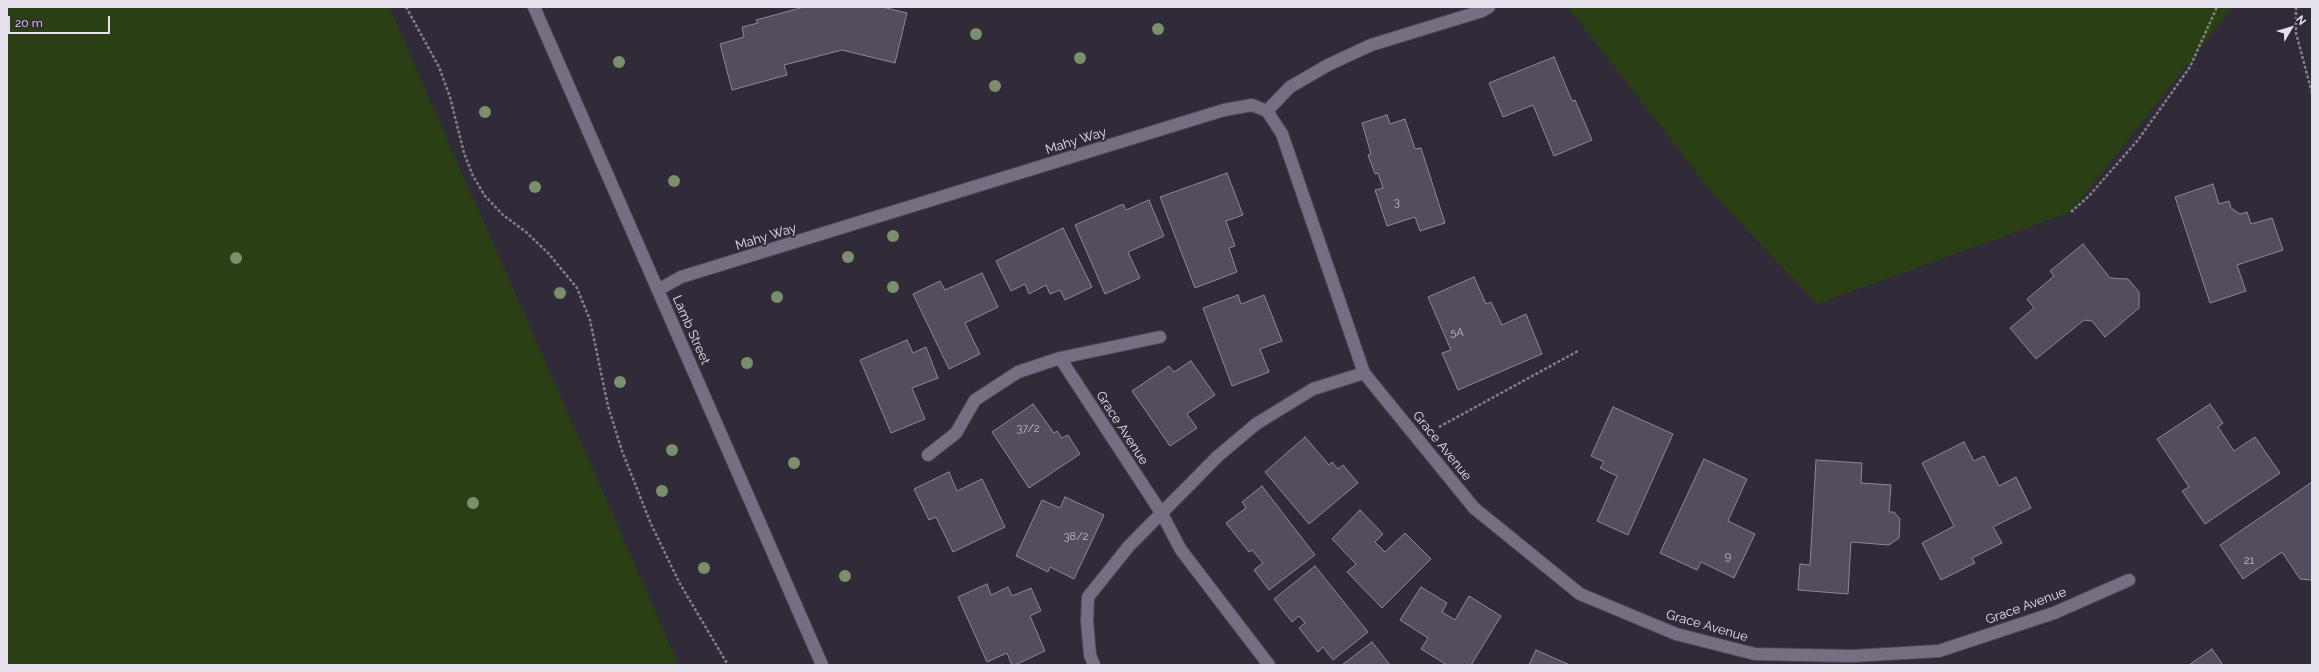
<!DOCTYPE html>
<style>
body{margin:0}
#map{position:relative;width:2319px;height:672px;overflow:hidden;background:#302a39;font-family:Raleway,sans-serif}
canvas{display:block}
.frame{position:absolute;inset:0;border:8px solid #e5e1eb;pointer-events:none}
.north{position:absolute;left:2271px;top:8px;width:40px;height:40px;-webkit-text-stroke:3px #302a39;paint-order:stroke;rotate:52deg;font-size:11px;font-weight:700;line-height:16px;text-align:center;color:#e5e1eb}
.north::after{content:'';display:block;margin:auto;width:14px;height:18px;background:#e5e1eb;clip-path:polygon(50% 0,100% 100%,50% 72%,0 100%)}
.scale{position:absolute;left:8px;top:16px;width:102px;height:18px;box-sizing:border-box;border:2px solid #e5e1eb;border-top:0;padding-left:5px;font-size:12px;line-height:14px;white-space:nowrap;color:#e5e1eb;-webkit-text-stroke:3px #302a39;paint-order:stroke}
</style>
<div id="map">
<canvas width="2319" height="672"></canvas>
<div class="frame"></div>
<div class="north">N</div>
<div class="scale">20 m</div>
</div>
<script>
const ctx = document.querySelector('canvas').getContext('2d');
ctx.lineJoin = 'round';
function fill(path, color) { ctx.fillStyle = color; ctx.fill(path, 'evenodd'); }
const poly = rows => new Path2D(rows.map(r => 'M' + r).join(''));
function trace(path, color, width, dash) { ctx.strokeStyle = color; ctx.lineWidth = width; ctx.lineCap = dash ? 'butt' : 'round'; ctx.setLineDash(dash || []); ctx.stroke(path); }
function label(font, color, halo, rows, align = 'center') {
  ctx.font = font + ' Raleway,sans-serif'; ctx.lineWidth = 4; ctx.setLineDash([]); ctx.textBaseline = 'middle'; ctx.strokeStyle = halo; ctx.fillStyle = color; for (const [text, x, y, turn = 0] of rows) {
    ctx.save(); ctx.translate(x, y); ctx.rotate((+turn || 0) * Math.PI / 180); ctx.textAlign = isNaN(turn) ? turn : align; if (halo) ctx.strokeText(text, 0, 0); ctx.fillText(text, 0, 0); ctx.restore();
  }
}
fill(poly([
 [7,7,389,7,679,665,7,665],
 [1568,7,2233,7,2071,212,1817,304,1714,195]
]), '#2b3f15');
const building = poly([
 [804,7,882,7,907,13,895,63,842,50,784,65,787,75,732,90,720,44,744,37,742,27,758,23,756,20,804,7],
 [1554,57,1572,101,1575,100,1592,140,1554,156,1533,105,1503,117,1489,83,1554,57],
 [1387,115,1390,124,1405,119,1415,149,1421,148,1445,223,1420,231,1415,217,1387,226,1375,190,1383,188,1378,173,1375,174,1368,155,1371,154,1362,123,1387,115],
 [1227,173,1243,215,1226,221,1235,246,1229,248,1237,272,1195,288,1160,197,1227,173],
 [2213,184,2219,204,2229,201,2231,208,2240,214,2247,212,2251,224,2272,218,2283,250,2237,265,2246,291,2210,303,2175,197,2213,184],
 [1149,200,1164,236,1128,252,1140,278,1105,294,1075,225,1123,204,1126,210,1149,200],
 [1063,228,1092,287,1065,300,1060,290,1050,294,1046,285,1029,294,1025,284,1011,291,996,261,1063,228],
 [2083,244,2110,278,2128,279,2139,292,2139,308,2105,337,2092,321,2084,320,2036,359,2010,328,2034,308,2027,299,2054,276,2050,271,2083,244],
 [982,273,998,307,965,323,980,354,949,369,913,294,940,281,945,290,982,273],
 [1474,277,1486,304,1491,302,1502,325,1526,314,1542,354,1458,390,1442,353,1451,350,1428,297,1474,277],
 [1238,295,1241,304,1264,295,1282,341,1260,349,1269,372,1232,386,1203,308,1238,295],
 [907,340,913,353,926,347,938,378,912,388,925,419,891,433,860,360,907,340],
 [1191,361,1215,395,1187,414,1197,428,1170,446,1132,391,1169,366,1174,372,1191,361],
 [1033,404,1054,433,1057,431,1062,438,1068,435,1080,454,1029,488,992,432,1033,404],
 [2210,404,2223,423,2218,427,2234,451,2255,437,2280,473,2205,524,2182,491,2189,487,2157,439,2210,404],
 [1613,407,1673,434,1628,535,1597,521,1617,476,1600,468,1604,462,1591,456,1613,407],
 [1305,437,1329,465,1332,462,1338,469,1343,465,1358,483,1309,524,1265,472,1305,437],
 [1964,442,1974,461,1984,456,1999,486,2016,477,2031,508,1993,527,2002,543,1972,558,1975,563,1941,580,1922,543,1954,526,1922,463,1964,442],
 [1704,459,1747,479,1728,521,1755,534,1734,578,1701,562,1697,570,1660,553,1704,459],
 [1816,460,1862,463,1861,483,1891,485,1889,512,1894,512,1900,519,1899,538,1889,545,1851,542,1848,594,1798,590,1800,564,1810,565,1816,460],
 [949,472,957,491,982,479,1005,527,953,552,936,517,929,520,914,489,949,472],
 [2312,482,2312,580,2300,579,2282,552,2243,579,2220,545,2312,482],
 [1262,486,1315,555,1269,590,1254,570,1263,563,1252,550,1249,552,1226,523,1246,508,1242,502,1262,486],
 [1065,497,1104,515,1074,579,1050,567,1048,572,1016,556,1042,500,1060,508,1065,497],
 [1360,510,1383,534,1375,542,1385,552,1405,533,1431,559,1382,608,1347,572,1356,564,1332,539,1360,510],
 [1315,566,1368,632,1333,660,1323,647,1318,652,1299,628,1305,623,1299,616,1292,622,1274,599,1315,566],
 [987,584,991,595,1008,587,1012,596,1031,588,1041,611,1030,616,1045,651,1015,665,1012,665,1007,653,987,662,958,597,987,584],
 [1421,587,1447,603,1442,612,1455,620,1469,596,1501,616,1471,665,1447,665,1421,649,1428,638,1400,620,1421,587],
 [1372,642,1390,665,1342,665,1372,642],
 [2212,649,2223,665,2189,665,2212,649],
 [1536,650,1570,665,1529,665,1536,650]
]);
fill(building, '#544d5e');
trace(building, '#8f8799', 1);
const street = poly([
 [1267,111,1282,134,1364,373,1474,508,1580,594,1676,634,1755,654,1852,656,1939,651,2054,613,2129,580],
 [658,290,681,277,1224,110,1252,105,1267,111,1290,87,1328,65,1371,45,1482,11,1489,7],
 [1060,358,1162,514,1181,550,1269,665],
 [928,455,956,433,975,400,1018,372,1060,358,1160,337],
 [1094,665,1090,655,1087,621,1088,597,1129,546,1218,456,1256,424,1313,389,1364,373]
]);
const secondary = poly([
 [534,7,822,665]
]);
trace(street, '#4d4855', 14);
trace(secondary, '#4d4855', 14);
trace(poly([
 [406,7,439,67,450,97,464,153,473,176,485,196,503,215,526,232,549,254,577,288,590,320,608,406,622,451,651,524,679,582,728,665],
 [2296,7,2296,33,2312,93],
 [2071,212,2089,196,2138,140,2190,67,2217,7],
 [1439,427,1578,351]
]), '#847f8b', 2.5, [3, 2]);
trace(street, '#766f81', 12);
trace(secondary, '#766f81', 12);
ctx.fillStyle = '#7c8f6c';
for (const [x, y] of [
 [1158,29],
 [976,34],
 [1080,58],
 [619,62],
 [995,86],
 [485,112],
 [674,181],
 [535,187],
 [893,236],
 [848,257],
 [236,258],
 [893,287],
 [560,293],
 [777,297],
 [747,363],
 [620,382],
 [672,450],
 [794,463],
 [662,491],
 [473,503],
 [704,568],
 [845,576]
]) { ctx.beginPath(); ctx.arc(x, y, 6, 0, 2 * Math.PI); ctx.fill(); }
label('11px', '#c1bcc8', null, [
 ["3",1397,203],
 ["5A",1457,333],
 ["37/2",1028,429],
 ["38/2",1076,537],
 ["9",1728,557],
 ["21",2249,561]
]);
label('13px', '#e5e1eb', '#302a39', [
 ["Mahy Way",1076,141,-17],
 ["Mahy Way",766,237,-17],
 ["Lamb Street",691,330,66],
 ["Grace Avenue",1122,428,57],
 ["Grace Avenue",1442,446,51],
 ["Grace Avenue",2026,606,-20],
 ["Grace Avenue",1707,626,16]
]);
</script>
